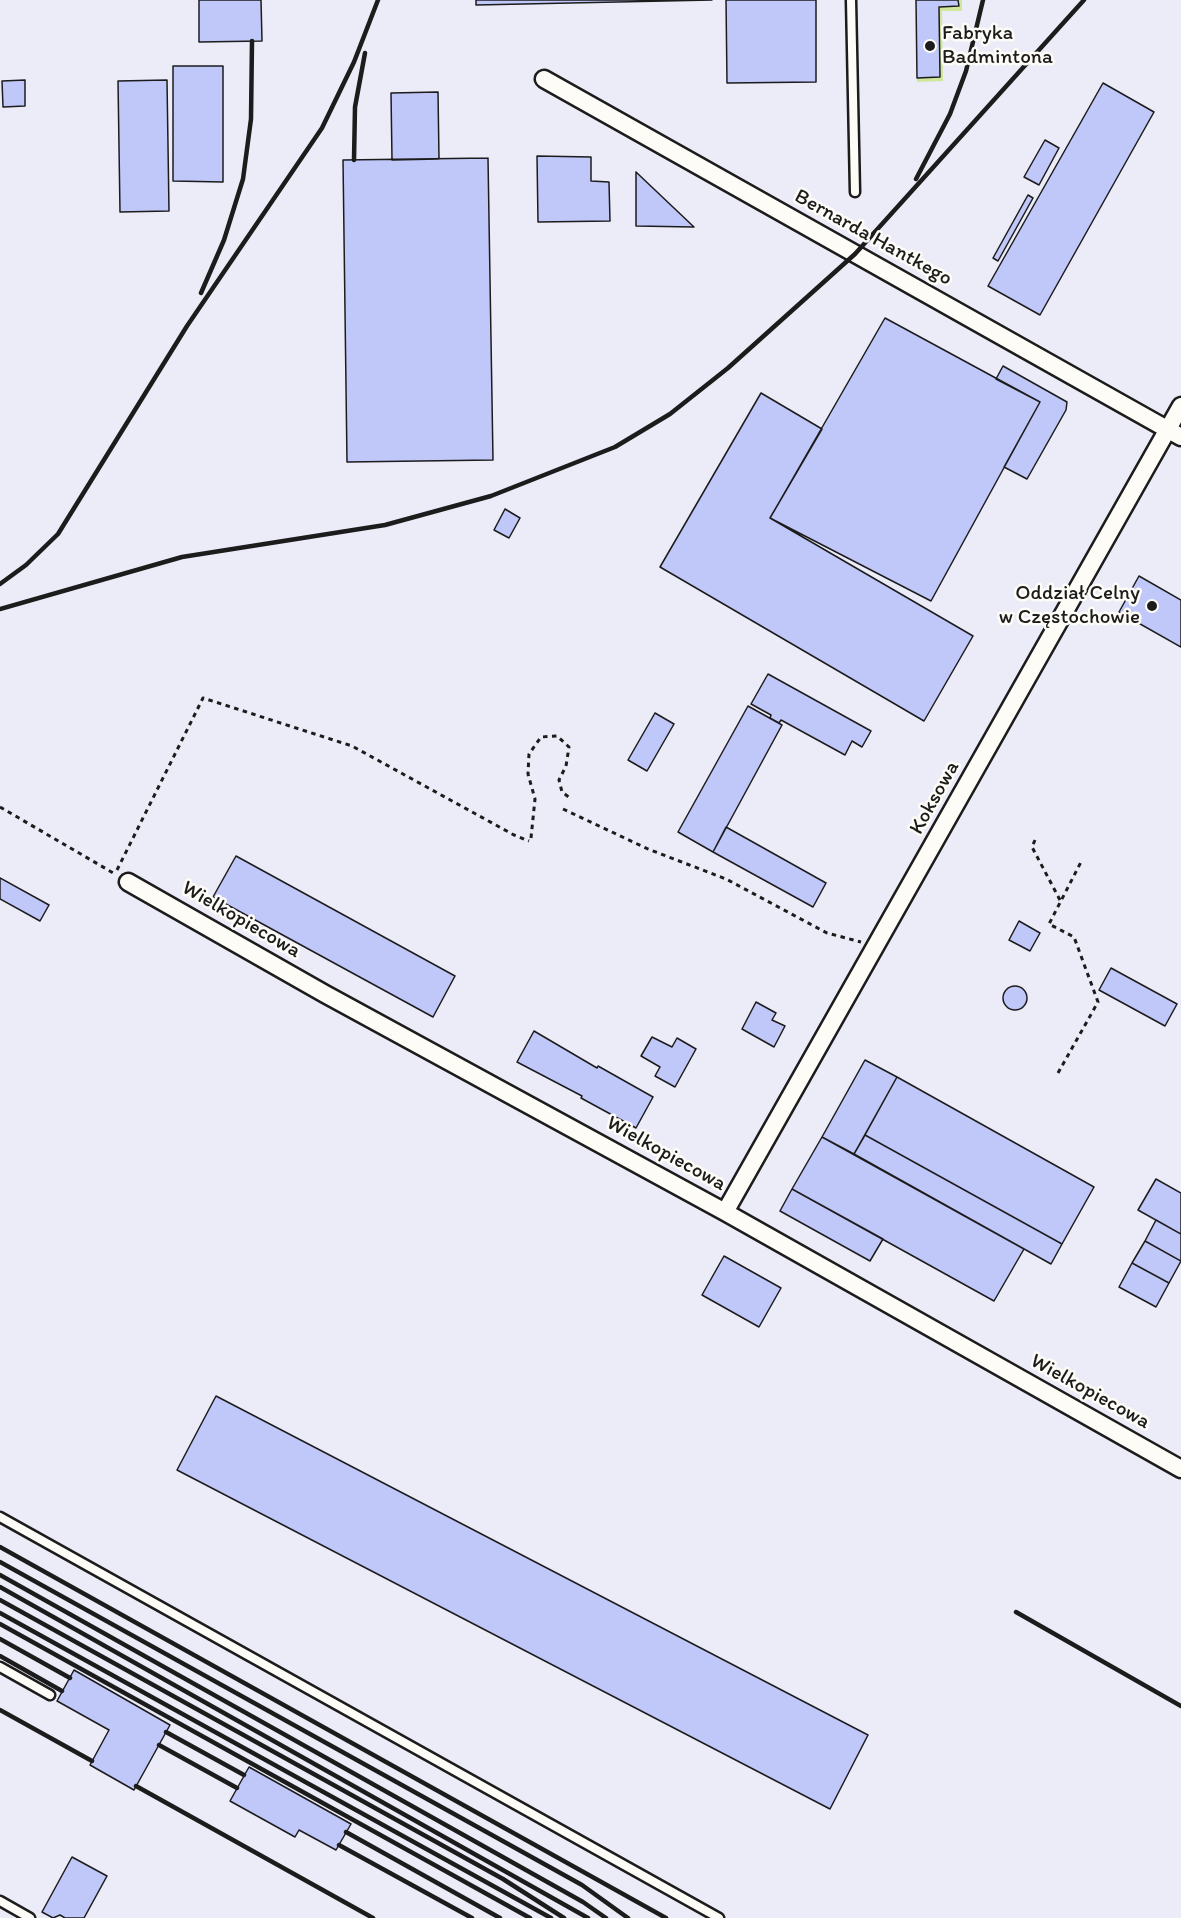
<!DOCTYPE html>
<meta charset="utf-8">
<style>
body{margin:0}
canvas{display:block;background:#fdfcf7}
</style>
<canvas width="1181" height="1918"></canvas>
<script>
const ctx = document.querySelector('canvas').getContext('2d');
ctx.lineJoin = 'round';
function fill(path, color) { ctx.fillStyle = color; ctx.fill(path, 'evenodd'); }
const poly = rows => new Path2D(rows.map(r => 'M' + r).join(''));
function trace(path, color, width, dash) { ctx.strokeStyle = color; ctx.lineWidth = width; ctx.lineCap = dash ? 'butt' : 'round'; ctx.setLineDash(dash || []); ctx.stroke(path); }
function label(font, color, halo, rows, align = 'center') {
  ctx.font = font + ' Itim,sans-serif'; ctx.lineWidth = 5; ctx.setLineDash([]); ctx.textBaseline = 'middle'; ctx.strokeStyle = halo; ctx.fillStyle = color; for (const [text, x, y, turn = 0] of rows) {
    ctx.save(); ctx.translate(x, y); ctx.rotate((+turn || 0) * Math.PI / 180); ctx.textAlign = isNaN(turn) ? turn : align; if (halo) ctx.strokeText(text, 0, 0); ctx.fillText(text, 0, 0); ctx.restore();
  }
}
fill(poly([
 [0,0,1181,0,1181,1918,0,1918]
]), '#ebecf8');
fill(poly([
 [916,0,962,0,962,11,942,11,943,81,917,82]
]), '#cfe69b');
const building = poly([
 [199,0,261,0,262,41,199,42,199,0],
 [476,0,712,0,476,5,476,0],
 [726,0,816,0,816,82,727,83,726,0],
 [916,0,958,0,959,6,939,7,940,77,917,78,916,0],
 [173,66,223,66,223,182,173,181,173,66],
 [25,80,25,106,3,107,2,81,25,80],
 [167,80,169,211,120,212,118,81,167,80],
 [1103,83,1154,112,1040,315,988,286,1103,83],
 [438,92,439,159,392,160,391,93,438,92],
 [1045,140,1059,148,1039,185,1024,177,1045,140],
 [537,156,591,157,591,181,609,182,610,221,538,222,537,156],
 [488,158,493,460,347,462,343,160,488,158],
 [636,172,694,227,636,226,636,172],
 [1028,195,1033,198,998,261,993,258,1028,195],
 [885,318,1040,402,931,601,770,518,885,318],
 [1003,366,1067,402,1066,410,1027,479,1004,467,1040,402,996,379,1003,366],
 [761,393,822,429,770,518,973,636,924,721,660,567,761,393],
 [505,509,520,518,509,538,494,530,505,509],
 [1139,576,1181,600,1181,647,1119,612,1139,576],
 [768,674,871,731,862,747,852,741,845,755,781,720,779,723,770,718,771,715,751,704,768,674],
 [748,706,782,725,713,852,678,832,748,706],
 [655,713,674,724,647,771,628,760,655,713],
 [726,827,826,883,813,907,713,852,726,827],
 [236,856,455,976,433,1017,213,897,236,856],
 [0,878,49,905,40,921,0,899,0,878],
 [1019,921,1040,933,1030,951,1009,940,1019,921],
 [1111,968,1177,1004,1165,1026,1099,990,1111,968],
 '1003 998a12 12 0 1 1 24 0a12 12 0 1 1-24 0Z',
 [756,1002,776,1013,772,1020,785,1026,774,1047,742,1029,756,1002],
 [534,1031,597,1068,598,1066,653,1097,636,1128,581,1098,582,1096,517,1062,534,1031],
 [652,1037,672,1047,677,1038,696,1049,675,1087,655,1076,660,1067,641,1056,652,1037],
 [865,1060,897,1077,854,1154,822,1137,865,1060],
 [897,1077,1094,1187,1062,1244,865,1135,897,1077],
 [865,1135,1062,1244,1051,1264,854,1154,865,1135],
 [822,1137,1024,1249,994,1301,792,1189,822,1137],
 [1156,1179,1181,1193,1181,1234,1138,1210,1156,1179],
 [792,1189,883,1239,870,1261,780,1211,792,1189],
 [1156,1220,1181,1234,1181,1261,1145,1241,1156,1220],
 [1145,1241,1181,1261,1169,1283,1132,1263,1145,1241],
 [724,1256,781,1288,759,1327,702,1295,724,1256],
 [1132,1263,1169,1283,1156,1307,1119,1287,1132,1263],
 [216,1396,868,1735,830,1809,177,1470,216,1396],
 [74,1670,170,1725,134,1790,90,1765,109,1730,57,1701,74,1670],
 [249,1767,351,1824,336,1850,299,1830,295,1837,230,1801,249,1767],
 [72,1857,107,1876,84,1918,65,1918,60,1915,53,1918,42,1912,72,1857]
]);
fill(building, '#c0c7f9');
trace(building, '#1c1c1c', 1.5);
const service = poly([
 [851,0,855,192],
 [0,1517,719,1918],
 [0,1667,50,1695],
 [0,1901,30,1918]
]);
const minor = poly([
 [544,79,1181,437],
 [128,882,325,994,725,1212,1181,1469],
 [725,1212,1181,406]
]);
trace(service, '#1c1c1c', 13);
trace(minor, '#1c1c1c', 21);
trace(poly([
 [0,807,115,874],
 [563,809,648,849,726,879,827,933,861,942],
 [531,838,535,799,528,774,529,754,541,737,557,736,569,747,566,766,559,780,562,792,570,798],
 [1035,840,1032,847,1061,902],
 [117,870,203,698,352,746,514,835,529,841],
 [1058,1073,1098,1002,1074,937,1049,924,1082,860]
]), '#1c1c1c', 3, [4.5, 4.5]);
trace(service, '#fdfcf7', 8);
trace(minor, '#fdfcf7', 16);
trace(poly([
 [354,160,355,107,365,53],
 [916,179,950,114,966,71,983,0],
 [201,293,224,240,243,179,251,119,252,41],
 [0,584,26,565,58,534,187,326,322,128,354,62,378,0],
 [0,609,182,557,385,525,491,496,615,447,670,414,728,368,855,254,1084,0],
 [0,1547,666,1918],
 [0,1562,582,1885,628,1918],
 [0,1575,583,1902,606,1918],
 [0,1587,588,1918],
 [0,1600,503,1879,564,1918],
 [1016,1612,1181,1706],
 [0,1613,551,1918],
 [0,1624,530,1918],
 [0,1639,70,1678],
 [0,1656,62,1691],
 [0,1710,92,1761],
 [166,1732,244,1775],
 [159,1745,237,1788],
 [136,1786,373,1918],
 [346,1832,500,1918],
 [339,1845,472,1918]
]), '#1c1c1c', 4.5);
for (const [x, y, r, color] of [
 [930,46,6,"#1c1c1c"],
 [1152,606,6,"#1c1c1c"]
]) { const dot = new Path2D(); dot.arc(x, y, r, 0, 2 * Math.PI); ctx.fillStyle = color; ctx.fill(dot); trace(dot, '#fdfcf7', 2); }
label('21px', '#1c1c1c', '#fdfcf7', [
 ["Fabryka",942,34],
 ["Badmintona",942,58],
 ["Oddział Celny",1140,594,"right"],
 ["w Częstochowie",1140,618,"right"]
], 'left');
label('21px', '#1c1c1c', '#fdfcf7', [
 ["Bernarda Hantkego",873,238,29],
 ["Koksowa",935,798,-61],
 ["Wielkopiecowa",241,920,30],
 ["Wielkopiecowa",666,1154,29],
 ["Wielkopiecowa",1090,1392,29]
]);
</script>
